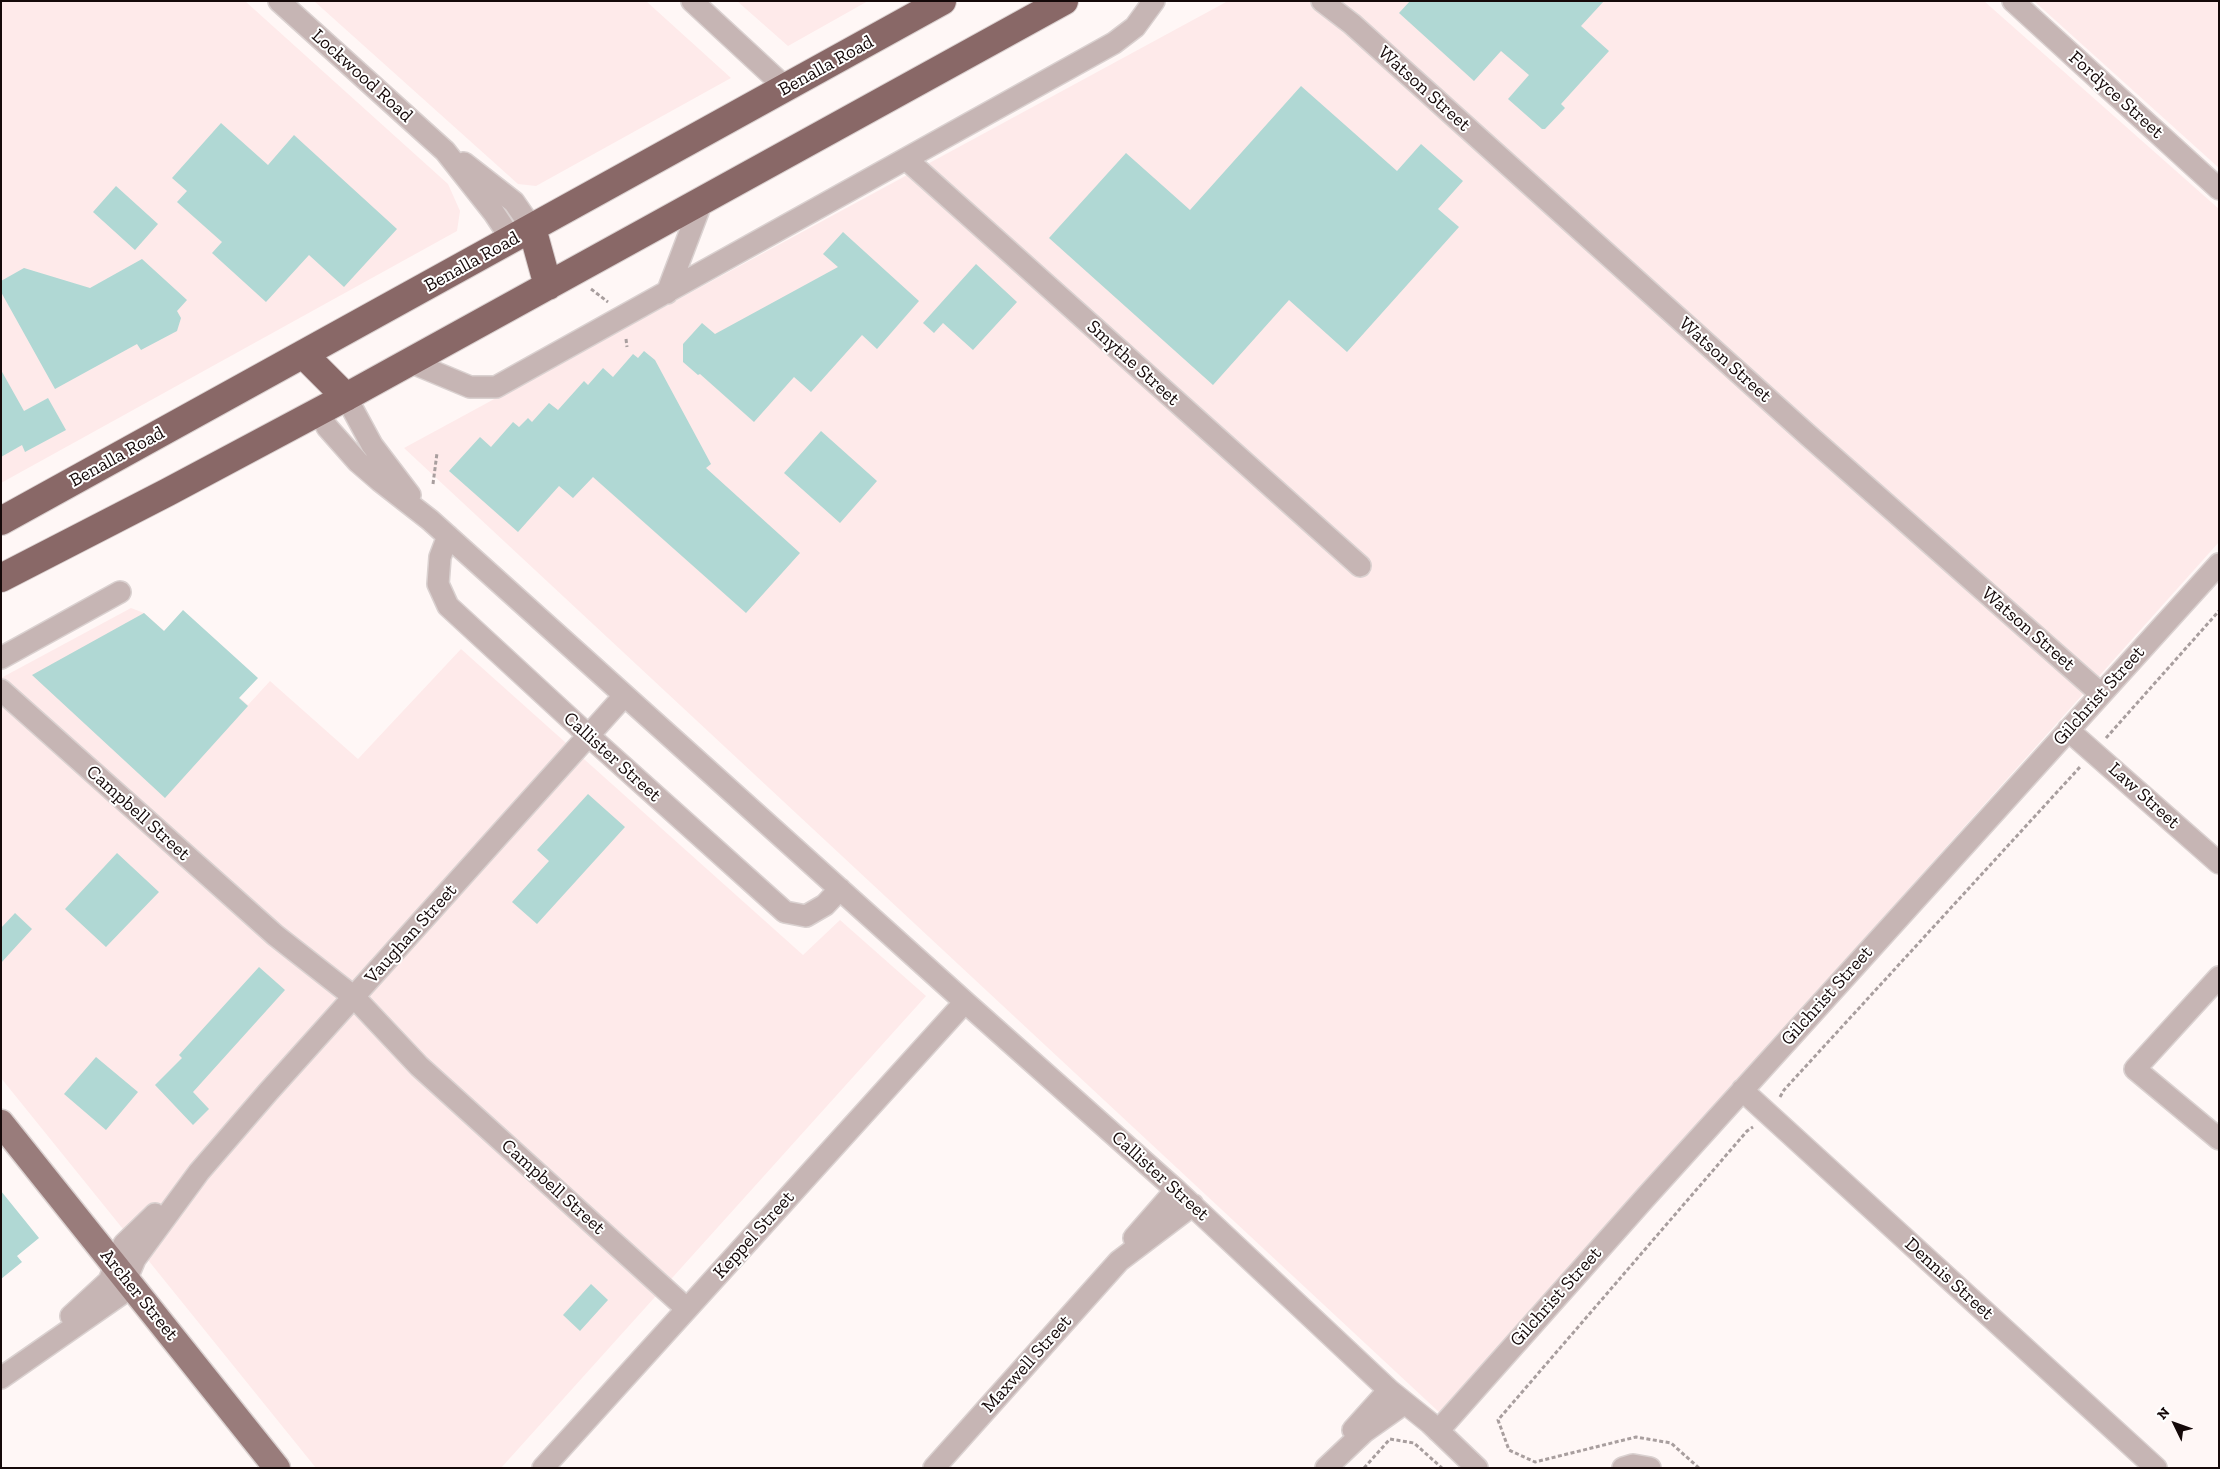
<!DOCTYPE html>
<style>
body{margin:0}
#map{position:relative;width:2220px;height:1469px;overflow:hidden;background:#fff7f6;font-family:"Zilla Slab",serif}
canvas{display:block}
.frame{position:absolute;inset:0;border:2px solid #150909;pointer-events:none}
.north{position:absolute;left:2150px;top:1399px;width:50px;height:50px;-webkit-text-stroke:4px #fff;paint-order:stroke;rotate:312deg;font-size:14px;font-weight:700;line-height:20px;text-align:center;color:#150909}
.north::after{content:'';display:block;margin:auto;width:18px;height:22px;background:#150909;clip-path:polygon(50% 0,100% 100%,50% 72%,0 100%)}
</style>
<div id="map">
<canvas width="2220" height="1469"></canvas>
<div class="frame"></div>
<div class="north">N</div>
</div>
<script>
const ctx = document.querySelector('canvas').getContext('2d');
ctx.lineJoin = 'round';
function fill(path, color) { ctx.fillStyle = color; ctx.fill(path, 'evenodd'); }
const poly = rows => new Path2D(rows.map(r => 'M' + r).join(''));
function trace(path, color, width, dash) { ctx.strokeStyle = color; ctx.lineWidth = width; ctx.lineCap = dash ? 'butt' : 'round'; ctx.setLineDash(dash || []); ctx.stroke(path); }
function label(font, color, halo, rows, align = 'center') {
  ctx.font = font + ' "Zilla Slab",serif'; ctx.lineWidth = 4; ctx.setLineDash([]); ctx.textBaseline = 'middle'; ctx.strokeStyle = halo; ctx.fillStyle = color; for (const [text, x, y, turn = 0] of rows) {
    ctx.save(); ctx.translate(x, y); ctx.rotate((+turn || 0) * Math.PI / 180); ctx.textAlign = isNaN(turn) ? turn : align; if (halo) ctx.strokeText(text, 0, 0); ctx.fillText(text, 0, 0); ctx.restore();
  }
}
fill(poly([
 [1,1,245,1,448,184,460,211,457,231,1,483],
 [314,1,646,1,731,78,536,186,518,184],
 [737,1,868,1,788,46],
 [1228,1,1984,1,2219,209,2219,542,1440,1413,404,448],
 [2034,1,2219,1,2219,168],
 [131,608,144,613,248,705,270,681,358,759,461,649,803,955,840,920,926,996,501,1468,316,1468,1,1078,1,678]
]), '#feeaea');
fill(poly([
 [1410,1,1604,1,1581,26,1609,51,1561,104,1565,108,1545,129,1542,129,1508,99,1529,75,1501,51,1474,81,1399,13],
 [1301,86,1397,171,1421,144,1463,181,1438,209,1459,227,1347,352,1289,300,1213,385,1049,238,1126,153,1190,210],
 [221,123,268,165,294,135,397,229,344,287,309,255,266,302,212,253,222,242,177,202,187,191,172,178],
 [116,186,158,224,135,250,93,212],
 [843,232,919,301,877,349,862,335,811,392,794,377,754,422,700,374,698,375,683,362,683,344,702,323,715,334,838,267,823,254],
 [142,259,187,300,177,311,181,318,177,331,141,350,137,344,55,389,1,292,1,281,24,268,90,288],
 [976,264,1017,302,973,350,943,323,934,333,923,323],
 [644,351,655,360,711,464,706,468,800,553,746,613,593,477,573,498,559,486,518,532,449,471,480,437,491,447,513,422,519,427,528,418,532,422,549,403,558,410,584,381,588,385,603,368,613,377,633,354,638,358],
 [1,370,24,411,48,398,66,430,25,452,22,445,1,457],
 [821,431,877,481,840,523,784,473],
 [183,610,258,678,239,698,248,706,165,798,32,675,144,613,164,631],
 [588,794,625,827,537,924,512,902,549,861,537,850],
 [117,853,159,892,106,947,65,909],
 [15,913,32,929,1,963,1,928],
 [259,967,285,990,193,1092,209,1109,193,1125,155,1085,182,1058,179,1055],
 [96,1057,138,1092,106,1130,64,1094],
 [1,1191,39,1238,17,1256,22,1262,1,1279],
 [591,1284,608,1300,580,1331,563,1315]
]), '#b0d8d4');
const minor = poly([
 [279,1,445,151,494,213,512,240],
 [692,1,786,88],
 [1322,1,1352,24,1809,436,2101,694],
 [2013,1,2219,189],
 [906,159,1360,566],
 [464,163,514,202,532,228],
 [667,293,702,201],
 [410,362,470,387,496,387,1114,43,1135,27,1154,1],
 [346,397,372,445,410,495],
 [319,411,327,427,358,462,380,481,430,520,965,1002,1176,1190,1389,1390,1430,1423,1477,1468],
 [448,536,440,557,438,584,448,606,589,736,785,912,806,916,825,905,840,889],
 [1,658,120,592],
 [1,690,275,935,354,997,419,1066,687,1309],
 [2068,730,2219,863],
 [2219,977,2135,1069,2219,1139],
 [1742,1090,2156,1468],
 [1134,1238,1176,1190],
 [71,1316,109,1281,124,1244,155,1214],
 [1,1378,120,1295,135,1259,199,1172,269,1091,624,696],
 [1353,1430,1389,1390],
 [1438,1431,1645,1198,2219,564],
 [543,1468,965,1002],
 [934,1468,1119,1261,1193,1205],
 [1326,1468,1364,1432,1405,1403],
 [1623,1468,1633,1465,1650,1468]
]);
const major = poly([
 [1,1123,277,1468]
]);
const highway = poly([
 [532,228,548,286],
 [304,355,346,397],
 [1,521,942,1],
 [1,578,168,492,346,397,1064,1]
]);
trace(minor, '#dad1d0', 24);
trace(major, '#dad1d0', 29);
trace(highway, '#dad1d0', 30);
trace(poly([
 [591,289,608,302],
 [626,339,627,347],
 [433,484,437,453],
 [2106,738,2219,611],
 [1780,1097,1784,1090,2080,767],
 [1364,1468,1390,1439,1414,1443,1442,1468],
 [1699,1468,1671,1443,1636,1437,1535,1462,1509,1450,1498,1420,1747,1131,1753,1127]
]), '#a89e9e', 3, [4, 2.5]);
trace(minor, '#c6b5b4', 21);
trace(major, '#997c7b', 26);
trace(highway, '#896867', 28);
label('19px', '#150909', '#fff', [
 ["Benalla Road",826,66,-29],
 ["Lockwood Road",362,76,42],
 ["Watson Street",1424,89,42],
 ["Fordyce Street",2116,95,42],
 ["Benalla Road",472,262,-29],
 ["Watson Street",1725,360,42],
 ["Smythe Street",1133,363,42],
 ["Benalla Road",117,457,-29],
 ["Watson Street",2028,629,41],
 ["Gilchrist Street",2099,696,-48],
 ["Callister Street",612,757,42],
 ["Law Street",2144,796,42],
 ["Campbell Street",138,813,42],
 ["Vaughan Street",411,934,-48],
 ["Gilchrist Street",1827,996,-48],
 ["Callister Street",1160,1176,42],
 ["Campbell Street",553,1187,42],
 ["Keppel Street",754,1235,-48],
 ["Dennis Street",1949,1279,42],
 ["Archer Street",139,1295,51],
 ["Gilchrist Street",1556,1297,-48],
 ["Maxwell Street",1027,1364,-48]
]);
</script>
